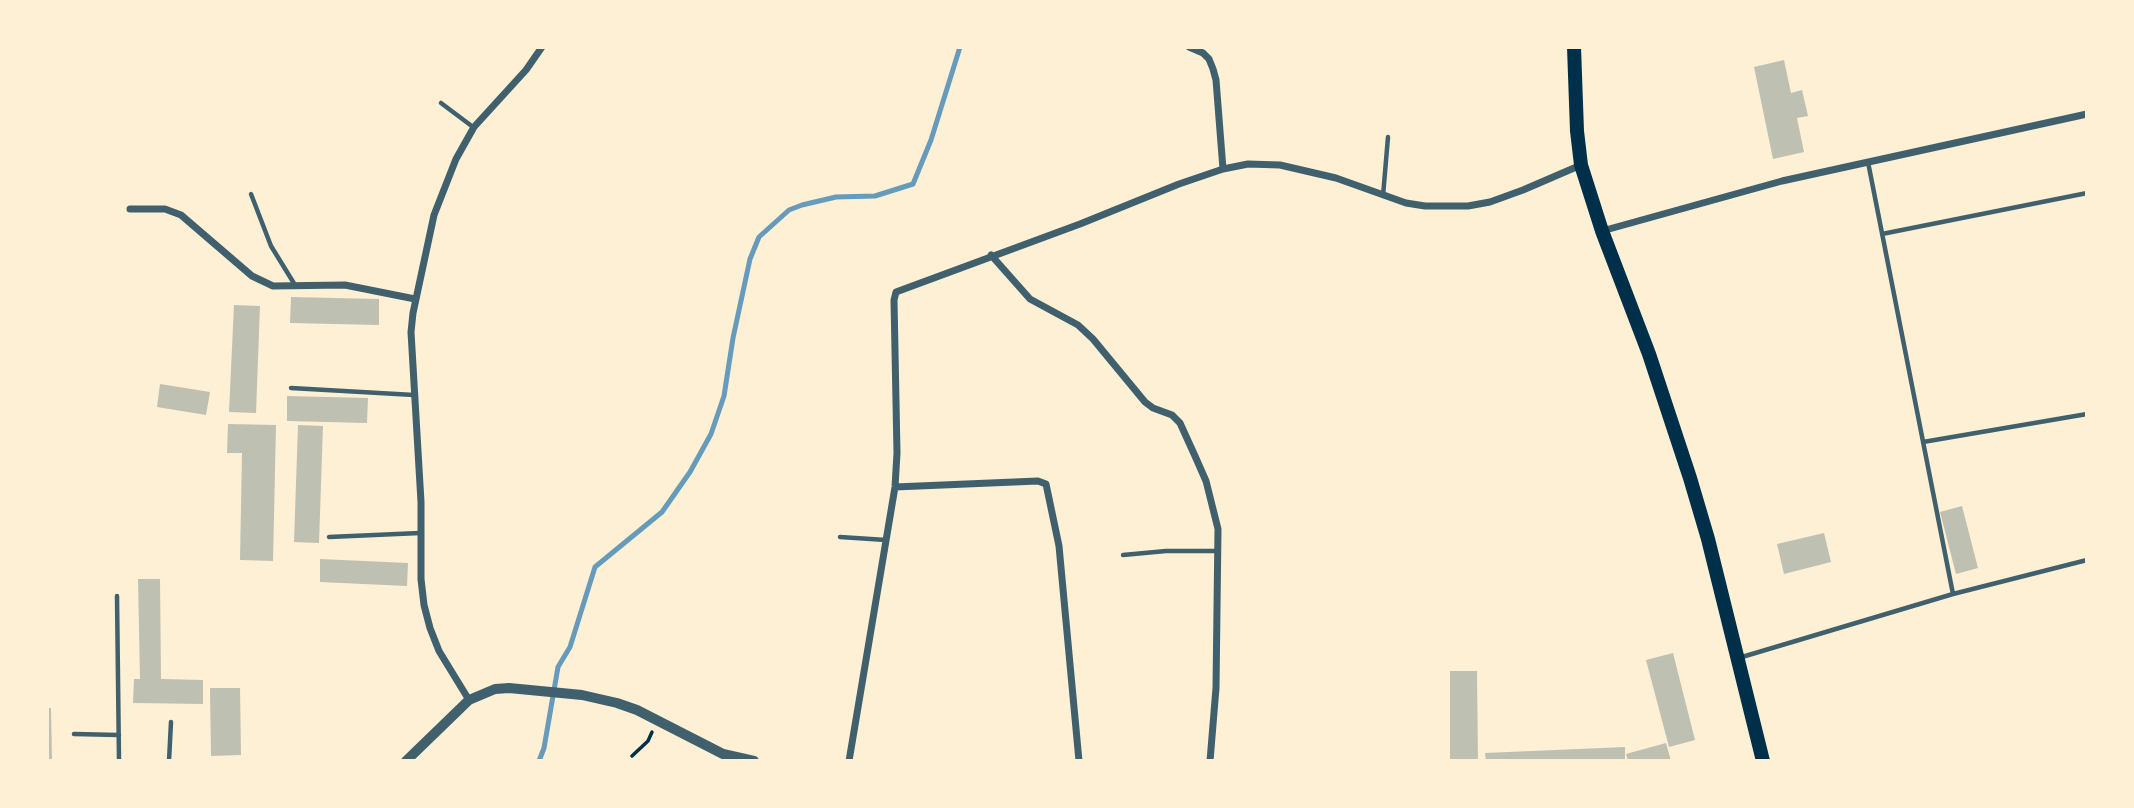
<!DOCTYPE html>
<style>
body{margin:0}
#map{position:relative;width:2134px;height:808px;overflow:hidden;background:#fdf0d5;font-family:"PT Sans",sans-serif}
canvas{display:block}
.frame{position:absolute;inset:0;border:49px solid #fdf0d5;pointer-events:none}
</style>
<div id="map">
<canvas width="2134" height="808"></canvas>
<div class="frame"></div>
</div>
<script>
const ctx = document.querySelector('canvas').getContext('2d');
ctx.lineJoin = 'round';
const poly = rows => new Path2D(rows.map(r => 'M' + r).join(''));
function trace(path, color, width, dash) { ctx.strokeStyle = color; ctx.lineWidth = width; ctx.lineCap = dash ? 'butt' : 'round'; ctx.setLineDash(dash || []); ctx.stroke(path); }
function fill(path, color) { ctx.fillStyle = color; ctx.fill(path, 'evenodd'); }
trace(poly([
 [539,761,544,748,558,667,570,647,595,567,662,512,690,472,711,434,724,396,733,338,750,259,759,237,789,210,802,205,836,197,875,196,913,184,931,140,960,47]
]), '#669bbc', 5);
fill(poly([
 [1784,60,1791,93,1802,90,1808,116,1797,118,1804,152,1773,159,1754,67],
 [291,297,379,299,379,325,290,323],
 [234,305,260,306,256,413,229,412],
 [160,384,210,392,206,415,157,407],
 [287,396,368,398,367,423,287,421],
 [228,424,276,425,273,561,240,560,242,453,227,453],
 [298,425,323,426,319,543,294,542],
 [1962,506,1978,568,1956,574,1940,512],
 [1824,533,1831,562,1784,574,1777,544],
 [320,559,408,563,407,586,320,582],
 [138,579,160,579,161,679,203,680,203,704,133,703,134,679,140,679],
 [1673,653,1695,740,1669,747,1646,660],
 [1450,671,1477,671,1478,761,1450,761],
 [210,688,240,688,241,755,211,756],
 [47,708,51,708,52,761,47,761],
 [1666,743,1671,761,1628,761,1626,754],
 [1625,747,1625,761,1486,761,1485,753]
]), '#bec0b2');
trace(poly([
 [632,756,648,741,652,732]
]), '#003049', 3.5);
trace(poly([
 [441,103,473,127],
 [1868,162,1953,594],
 [251,194,271,246,295,285],
 [1383,196,1388,137],
 [1882,234,2087,193],
 [291,388,414,395],
 [1923,442,2087,414],
 [329,537,420,533],
 [840,537,886,540],
 [1123,555,1166,551,1218,551],
 [117,596,119,761],
 [1742,657,1953,594,2087,560],
 [74,734,119,735],
 [169,761,171,722]
]), '#3f606c', 4.5);
trace(poly([
 [1189,47,1203,53,1209,59,1213,69,1216,80,1223,169],
 [130,209,165,209,181,215,252,276,273,286,345,285,415,299],
 [1602,231,1782,181,2087,114],
 [991,255,1030,299,1078,325,1093,339,1145,402,1153,408,1172,415,1180,423,1195,456,1206,481,1218,529,1216,688,1210,761],
 [895,487,1038,481,1046,484,1059,546,1079,761],
 [469,700,439,651,430,628,424,605,421,579,421,502,411,332,413,313,434,215,456,159,474,127,526,70,542,47],
 [849,761,895,487,897,453,894,300,896,292,1080,224,1179,184,1223,169,1248,164,1280,165,1336,178,1406,203,1425,206,1468,206,1490,202,1523,190,1581,165]
]), '#3f606c', 7);
trace(poly([
 [406,761,469,700,495,689,509,688,582,695,617,703,637,710,723,754,754,761]
]), '#3f606c', 10);
trace(poly([
 [1574,47,1577,131,1581,165,1602,231,1649,354,1690,478,1708,539,1763,761]
]), '#003049', 14);
</script>
